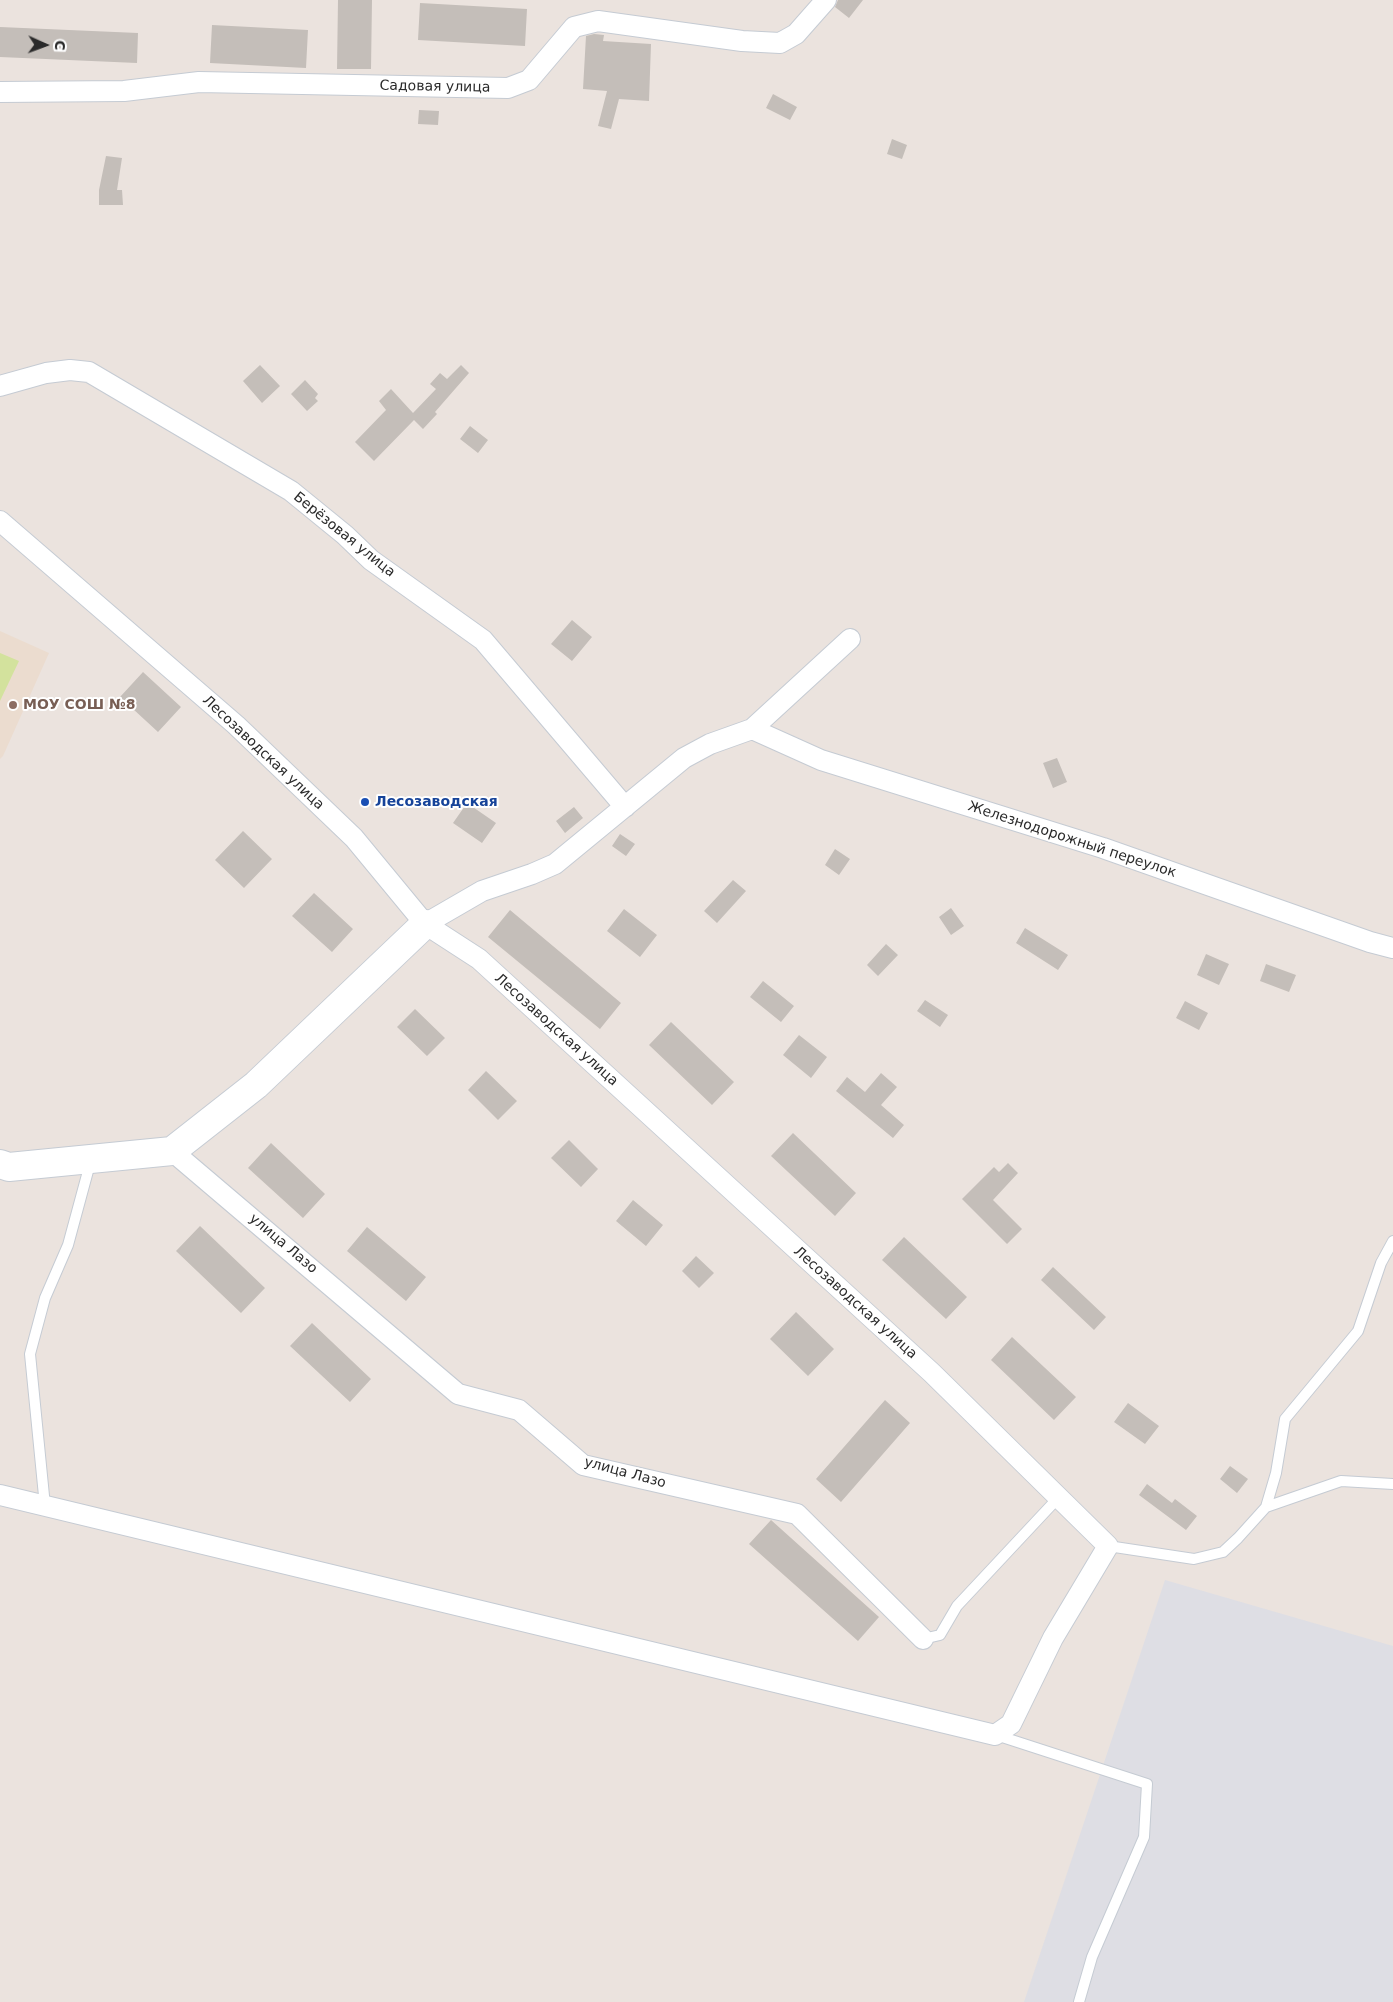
<!DOCTYPE html>
<meta charset="utf-8">
<style>
body{margin:0}
#map{position:relative;width:1393px;height:2002px;overflow:hidden;background:#ebe3de;font-family:"DejaVu Sans",sans-serif}
canvas{display:block}
.north{position:absolute;left:20px;top:20px;width:50px;height:50px;-webkit-text-stroke:4px #fff;paint-order:stroke;rotate:92deg;font-size:14px;font-weight:700;line-height:20px;text-align:center;color:#2a2a2a}
.north::after{content:'';display:block;margin:auto;width:18px;height:22px;background:#2a2a2a;clip-path:polygon(50% 0,100% 100%,50% 72%,0 100%)}
</style>
<div id="map">
<canvas width="1393" height="2002"></canvas>
<div class="north">С</div>
</div>
<script>
const ctx = document.querySelector('canvas').getContext('2d');
ctx.lineJoin = 'round';
function fill(path, color) { ctx.fillStyle = color; ctx.fill(path, 'evenodd'); }
const poly = rows => new Path2D(rows.map(r => 'M' + r).join(''));
function trace(path, color, width, dash) { ctx.strokeStyle = color; ctx.lineWidth = width; ctx.lineCap = dash ? 'butt' : 'round'; ctx.setLineDash(dash || []); ctx.stroke(path); }
function label(font, color, halo, rows, align = 'center') {
  ctx.font = font + ' "DejaVu Sans",sans-serif'; ctx.lineWidth = 4; ctx.setLineDash([]); ctx.textBaseline = 'middle'; ctx.strokeStyle = halo; ctx.fillStyle = color; for (const [text, x, y, turn = 0] of rows) {
    ctx.save(); ctx.translate(x, y); ctx.rotate((+turn || 0) * Math.PI / 180); ctx.textAlign = isNaN(turn) ? turn : align; if (halo) ctx.strokeText(text, 0, 0); ctx.fillText(text, 0, 0); ctx.restore();
  }
}
fill(poly([
 [1165,1580,1393,1646,1393,2002,1024,2002]
]), '#dedee4');
fill(poly([
 [0,631,49,653,3,756,0,759]
]), '#ebdccf');
fill(poly([
 [0,653,19,661,0,701]
]), '#d3e29d');
fill(poly([
 [338,0,372,0,371,69,337,69],
 [838,0,863,0,849,18,835,7],
 [420,3,527,9,525,46,418,40],
 [212,25,308,30,306,68,210,63],
 [0,27,138,33,137,63,0,57],
 [594,34,604,35,603,41,651,44,649,101,619,99,611,129,598,126,607,91,583,89,586,36],
 [773,94,797,107,790,120,766,108],
 [419,110,439,111,438,125,418,124],
 [892,139,907,145,902,159,887,154],
 [106,156,122,158,117,190,122,190,123,205,99,205,99,190],
 [260,365,280,386,262,403,243,381],
 [461,365,469,373,435,412,437,414,423,429,414,420,374,461,355,442,386,410,379,401,391,389,413,413,436,389,430,384,440,373,447,379],
 [305,380,318,394,315,398,318,401,307,411,291,394],
 [470,426,488,440,478,453,460,439],
 [572,620,592,637,572,661,551,644],
 [143,672,181,707,158,732,120,697],
 [1057,758,1067,782,1053,788,1043,763],
 [467,803,496,823,482,843,453,823],
 [574,807,583,818,565,833,556,821],
 [243,831,272,859,244,888,215,860],
 [620,834,635,844,626,856,612,846],
 [835,849,850,859,839,875,825,865],
 [733,880,746,891,717,923,704,911],
 [314,893,353,929,332,952,292,916],
 [951,908,964,926,951,935,939,917],
 [624,909,657,935,640,957,607,931],
 [510,910,621,1003,600,1029,488,937],
 [1025,928,1068,955,1058,970,1016,943],
 [886,944,898,955,878,976,867,965],
 [1206,954,1229,964,1219,985,1197,975],
 [1266,964,1296,975,1289,992,1260,981],
 [763,981,794,1006,781,1022,750,997],
 [925,1000,948,1015,940,1027,917,1011],
 [1185,1001,1208,1013,1199,1030,1176,1018],
 [415,1009,445,1038,427,1056,397,1027],
 [671,1022,734,1082,712,1105,649,1045],
 [799,1035,827,1057,811,1078,783,1055],
 [486,1071,517,1101,498,1120,468,1090],
 [881,1073,897,1087,881,1105,904,1125,893,1138,836,1091,847,1077,865,1092],
 [793,1133,856,1193,835,1216,771,1156],
 [569,1140,598,1169,581,1187,551,1158],
 [271,1143,325,1194,303,1218,248,1168],
 [1008,1163,1018,1173,993,1200,1022,1229,1007,1244,962,1199,994,1167,999,1172],
 [633,1200,663,1225,646,1246,616,1221],
 [200,1226,265,1288,241,1313,176,1251],
 [367,1227,426,1277,406,1301,347,1251],
 [904,1237,967,1297,946,1319,882,1260],
 [696,1256,714,1273,699,1288,682,1271],
 [1053,1267,1106,1317,1094,1330,1041,1280],
 [796,1312,834,1349,808,1376,770,1339],
 [312,1323,371,1379,350,1402,290,1346],
 [1012,1337,1076,1397,1054,1420,991,1360],
 [885,1400,910,1423,841,1502,816,1479],
 [1128,1403,1159,1426,1145,1444,1114,1422],
 [1230,1466,1248,1479,1237,1493,1220,1479],
 [1147,1484,1172,1503,1175,1499,1197,1516,1186,1530,1139,1495],
 [771,1520,879,1617,858,1641,749,1544]
]), '#c4beb9');
const lane = poly([
 [45,1506,30,1354,45,1298,68,1245,91,1160],
 [1266,1507,1276,1473,1285,1419,1358,1331,1381,1263,1393,1241],
 [1108,1546,1194,1559,1223,1552,1238,1538,1266,1507,1341,1481,1393,1484],
 [923,1639,940,1635,957,1606,1058,1498],
 [996,1735,1147,1784,1144,1837,1092,1957,1079,2002]
]);
const street = poly([
 [0,92,124,91,199,82,508,88,529,80,574,27,598,21,742,41,780,43,796,34,826,0],
 [0,386,46,373,70,370,89,372,291,491,345,535,371,560,483,640,625,807],
 [0,521,236,725,354,838,425,924,479,959,932,1373,1108,1546,1053,1638,1011,1724,995,1735,0,1495],
 [752,729,821,760,1103,848,1370,942,1393,948],
 [425,924,482,891,532,874,555,864,684,758,710,744,752,729,850,639],
 [172,1151,458,1394,519,1410,583,1465,797,1514,923,1639]
]);
const secondary = poly([
 [0,1164,9,1167,172,1151,256,1085,425,924]
]);
trace(lane, '#c5cbd3', 12);
trace(street, '#c5cbd3', 22);
trace(secondary, '#c5cbd3', 30);
trace(lane, '#fff', 10);
trace(street, '#fff', 20);
trace(secondary, '#fff', 28);
for (const [x, y, r, color] of [
 [13,705,5,"#8d6e63"],
 [365,802,5,"#1a4fb4"]
]) { const dot = new Path2D(); dot.arc(x, y, r, 0, 2 * Math.PI); ctx.fillStyle = color; ctx.fill(dot); trace(dot, '#fff', 2); }
label('14px', '#2a2a2a', '#fff', [
 ["Садовая улица",435,87,1],
 ["Берёзовая улица",344,535,39],
 ["Лесозаводская улица",263,753,43],
 ["Железнодорожный переулок",1072,840,18],
 ["Лесозаводская улица",556,1030,42],
 ["улица Лазо",283,1244,40],
 ["Лесозаводская улица",855,1303,42],
 ["улица Лазо",625,1473,15]
]);
label('bold 14px', '#785e54', '#fff', [
 ["МОУ СОШ №8",23,705]
], 'left');
label('bold 14px', '#164399', '#fff', [
 ["Лесозаводская",375,802]
], 'left');
</script>
